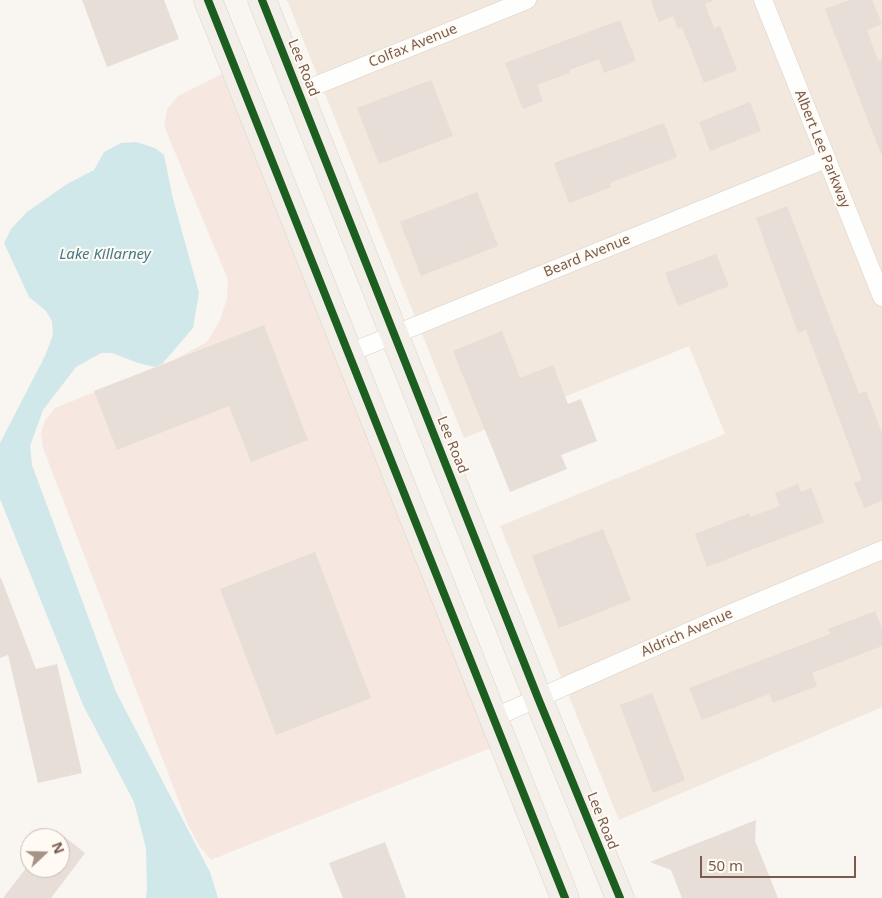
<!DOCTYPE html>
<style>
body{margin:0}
#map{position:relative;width:882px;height:898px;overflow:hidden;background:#f9f5f0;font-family:"Noto Sans",sans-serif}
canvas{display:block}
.north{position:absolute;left:20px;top:828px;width:50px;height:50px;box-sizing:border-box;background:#fffaf3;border:1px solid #cabbb1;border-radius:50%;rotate:69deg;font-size:14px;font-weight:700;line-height:20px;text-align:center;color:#7a5c4d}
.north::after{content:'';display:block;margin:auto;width:18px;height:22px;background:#a69286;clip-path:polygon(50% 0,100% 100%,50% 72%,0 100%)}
.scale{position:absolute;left:700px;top:856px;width:156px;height:22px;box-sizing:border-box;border:2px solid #7a5c4d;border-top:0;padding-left:6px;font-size:15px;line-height:18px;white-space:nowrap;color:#7a5c4d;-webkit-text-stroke:4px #fffaf3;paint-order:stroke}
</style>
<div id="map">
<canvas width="882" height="898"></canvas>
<div class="north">N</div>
<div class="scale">50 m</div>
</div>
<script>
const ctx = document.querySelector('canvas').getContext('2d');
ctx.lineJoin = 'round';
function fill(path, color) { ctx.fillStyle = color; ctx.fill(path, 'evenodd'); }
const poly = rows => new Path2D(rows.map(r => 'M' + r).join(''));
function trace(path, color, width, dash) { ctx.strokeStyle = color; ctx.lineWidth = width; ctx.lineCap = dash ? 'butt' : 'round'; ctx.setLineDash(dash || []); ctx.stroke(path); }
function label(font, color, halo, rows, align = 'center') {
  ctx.font = font + ' "Noto Sans",sans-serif'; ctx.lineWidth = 4; ctx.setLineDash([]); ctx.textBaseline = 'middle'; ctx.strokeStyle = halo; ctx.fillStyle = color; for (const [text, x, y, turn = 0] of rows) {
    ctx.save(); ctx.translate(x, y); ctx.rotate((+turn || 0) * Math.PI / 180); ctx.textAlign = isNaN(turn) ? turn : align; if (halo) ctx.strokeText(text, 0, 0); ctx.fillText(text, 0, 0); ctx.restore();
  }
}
fill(poly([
 [287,0,882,0,882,707,619,820,500,526,725,434,689,346,464,438]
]), '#f2e8de');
fill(poly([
 [224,73,493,747,211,860,200,847,188,825,43,448,41,433,45,420,55,408,172,361,207,342,220,320,227,298,228,280,164,126,167,109,178,96]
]), '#f6e8e1');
fill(poly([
 [136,142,155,148,164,155,173,199,199,293,193,328,162,364,155,367,138,363,112,353,101,353,76,367,43,410,30,446,32,465,116,692,210,872,218,898,146,898,147,888,146,848,134,802,83,705,0,499,0,443,45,356,53,335,52,321,46,311,29,297,4,243,11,229,27,212,67,184,94,170,104,152,121,143]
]), '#d0e8ea');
fill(poly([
 [82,0,164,0,179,39,107,67],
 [651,0,712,0,712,1,705,4,714,28,720,26,737,70,704,83,682,27,678,29,673,16,659,22],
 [849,0,872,0,882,24,867,30,878,61,882,59,882,153,881,154,825,9],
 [620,20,636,61,604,73,599,59,569,70,570,73,537,85,543,101,523,109,505,63],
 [431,80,453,136,379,164,357,108],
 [750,102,761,131,710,151,699,122],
 [664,123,677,157,610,183,611,187,569,203,554,163],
 [477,192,498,246,421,276,400,222],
 [787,206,859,394,866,391,882,433,882,501,864,508,854,483,862,480,806,330,798,333,756,218],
 [716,254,729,286,678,306,665,273],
 [264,325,308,440,251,462,229,406,117,450,94,391],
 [502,331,520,378,553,365,568,404,581,399,597,441,561,455,567,469,510,492,453,351],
 [798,484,801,492,811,488,824,522,707,567,695,534,749,513,750,517,780,506,775,493],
 [603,529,631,600,559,628,532,556],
 [315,552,371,698,276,735,220,589],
 [0,578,1,578,36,669,57,664,82,773,38,783,8,655,0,658],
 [875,611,882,628,882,646,812,673,817,686,773,703,769,694,702,720,689,688,830,634,828,629],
 [652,693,685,780,653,793,620,705],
 [756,820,755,841,778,898,682,898,671,870,650,862],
 [56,830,85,853,51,898,3,898,30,863,30,868,60,868,60,838,50,838],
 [385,842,406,898,343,898,329,863]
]), '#e6ded7');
const minor = poly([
 [763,0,882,297],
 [300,92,527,0],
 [349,353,826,159],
 [493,718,720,618,882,550]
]);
const primary = poly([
 [208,0,565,898],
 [262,0,538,698,620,898]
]);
trace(minor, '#d7d1cb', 19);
trace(primary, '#dad1cc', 29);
trace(minor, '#fefefd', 18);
trace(primary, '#f3eee8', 28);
trace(poly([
 [208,0,565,898],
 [262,0,538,698,620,898]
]), '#1b5e20', 8);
label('14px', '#7a5c4d', '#fffaf3', [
 ["Colfax Avenue",413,46,-22],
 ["Lee Road",303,68,68],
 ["Albert Lee Parkway",822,149,68],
 ["Beard Avenue",587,256,-22],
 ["Lee Road",452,445,68],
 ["Aldrich Avenue",687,633,-24],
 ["Lee Road",602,821,68]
]);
label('italic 15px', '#437c86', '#fffaf3', [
 ["Lake Killarney",105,255]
]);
</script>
